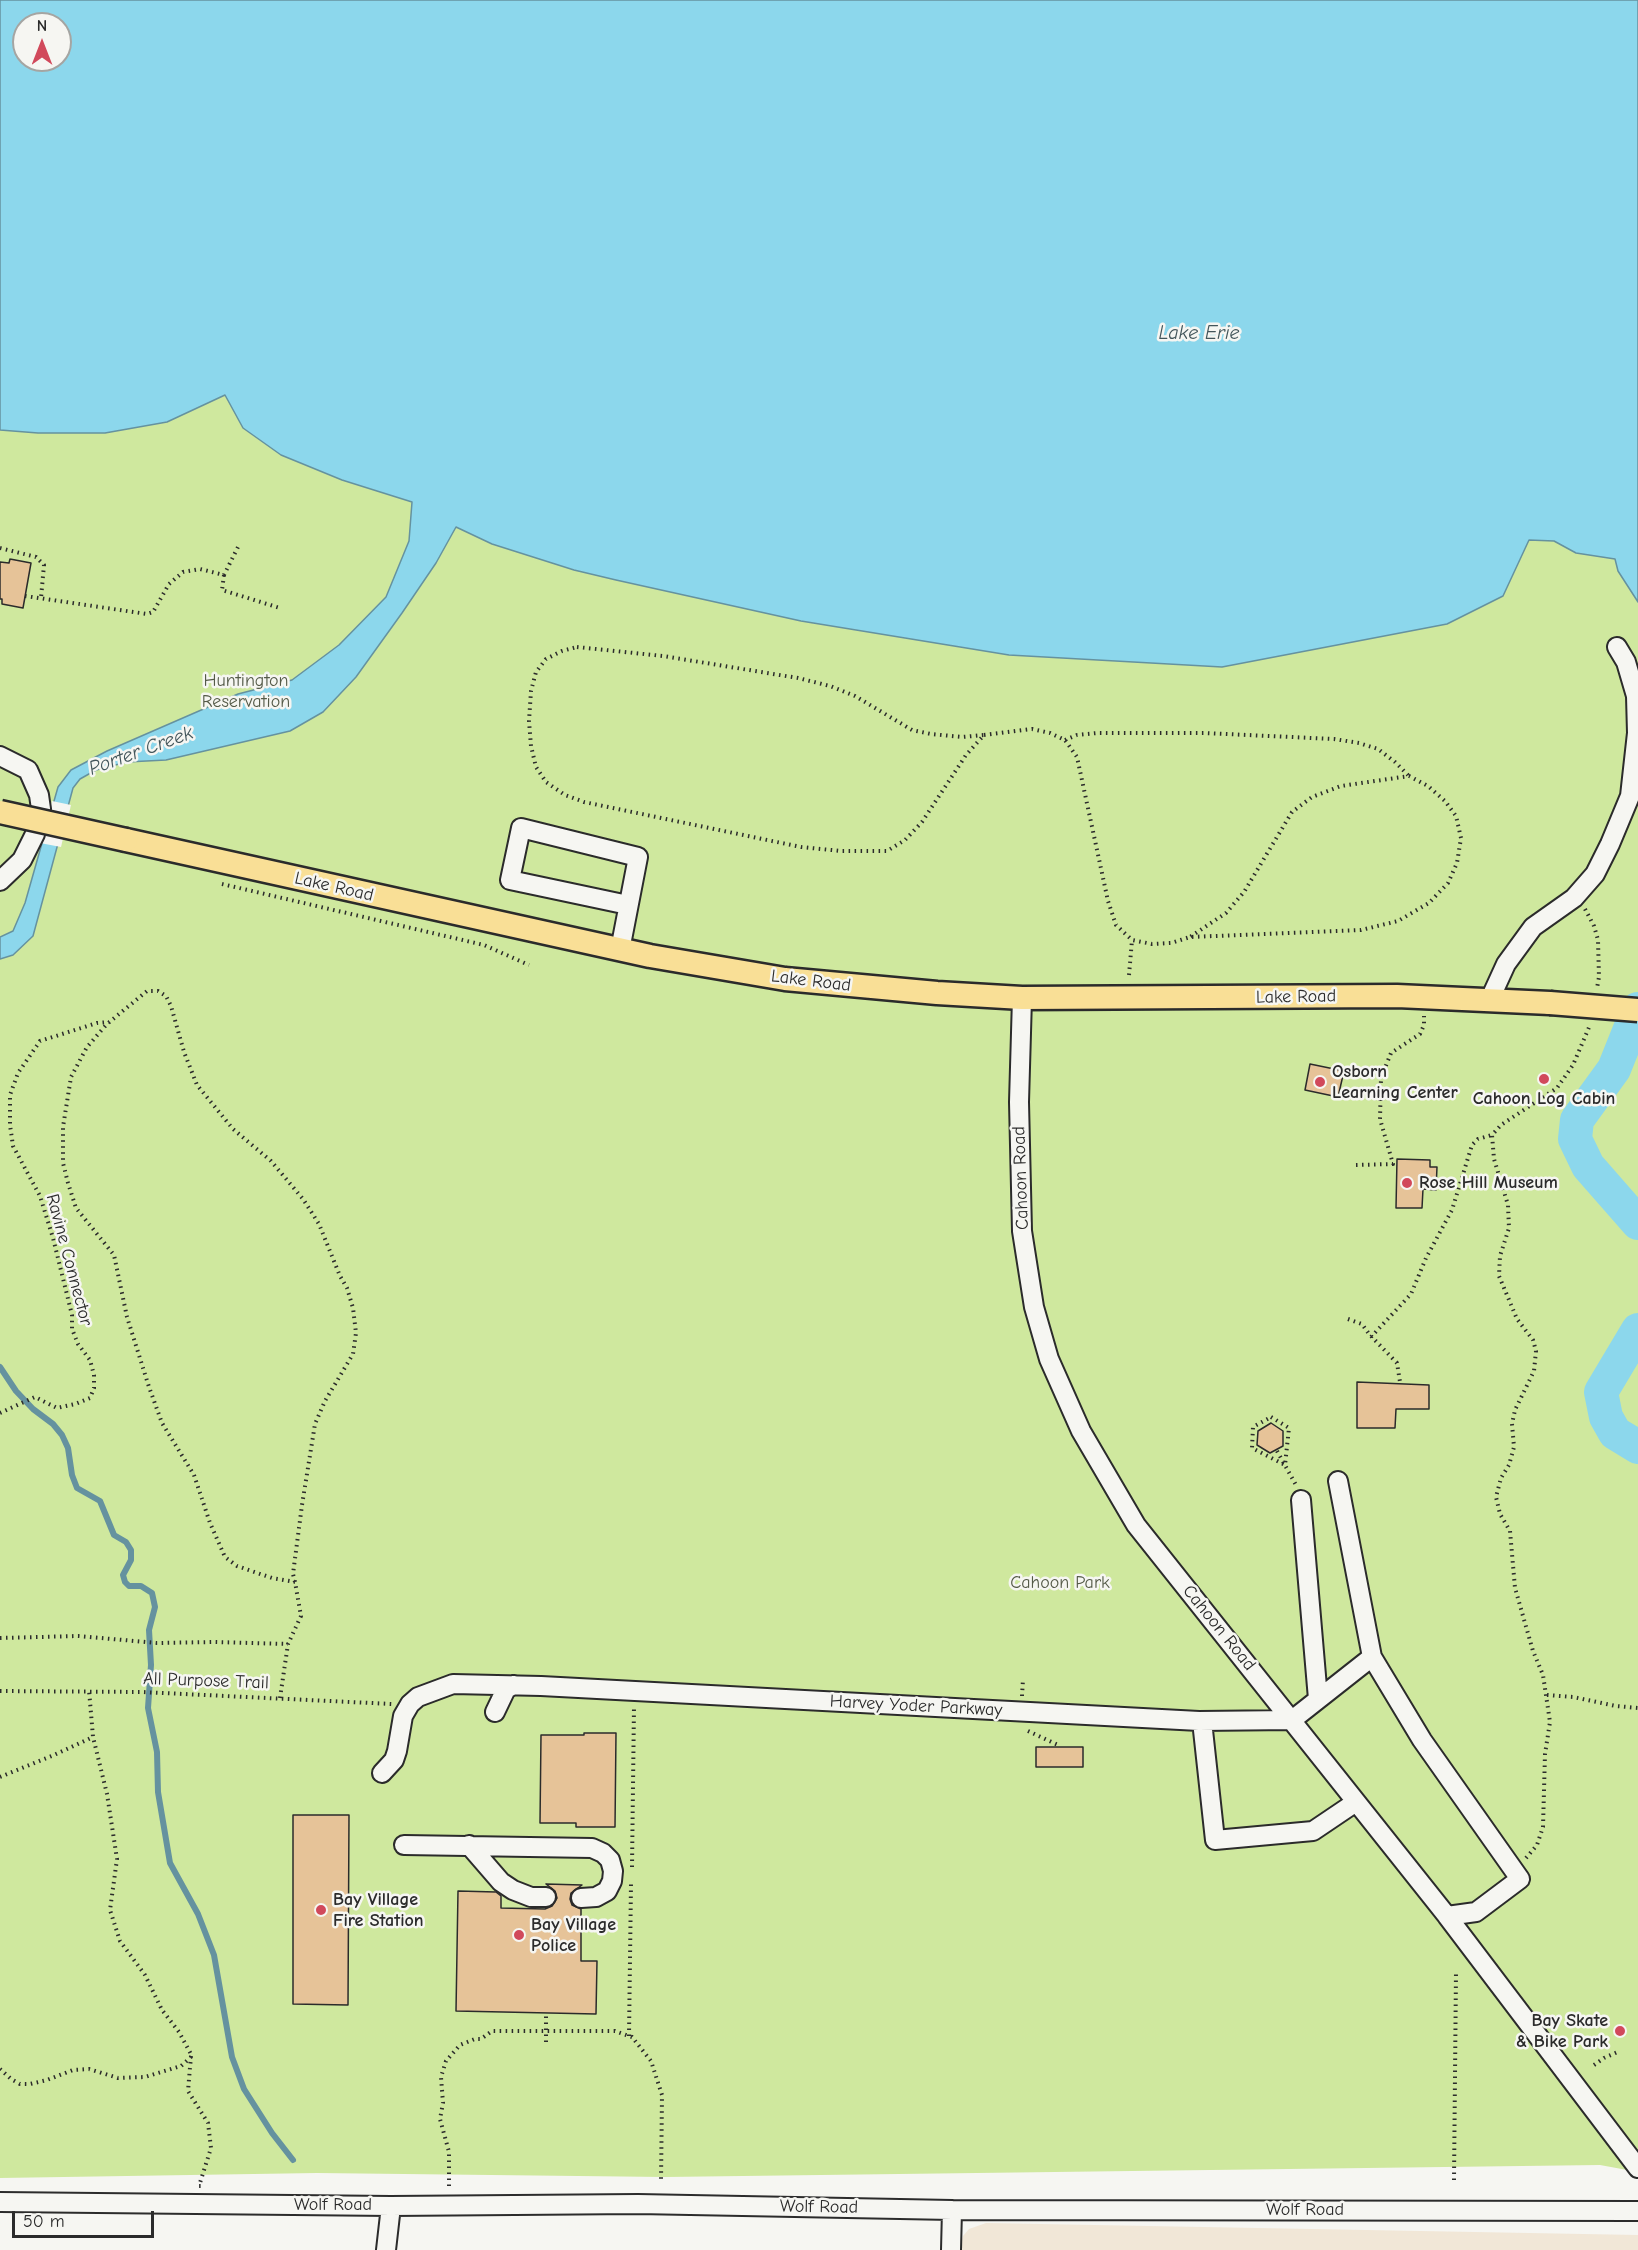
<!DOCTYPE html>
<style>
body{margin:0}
#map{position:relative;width:1638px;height:2250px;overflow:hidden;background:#f6f6f2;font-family:"Comic Neue",sans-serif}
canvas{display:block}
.north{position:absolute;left:12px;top:12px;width:60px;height:60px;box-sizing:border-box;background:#f6f6f2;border:2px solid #a5a5a2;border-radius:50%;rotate:0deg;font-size:16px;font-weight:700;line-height:24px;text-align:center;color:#2b2b2b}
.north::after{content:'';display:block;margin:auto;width:21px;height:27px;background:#d1495b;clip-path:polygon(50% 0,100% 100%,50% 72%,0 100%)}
.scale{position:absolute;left:12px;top:2211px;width:142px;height:27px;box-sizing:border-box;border:3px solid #2b2b2b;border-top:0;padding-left:8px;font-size:18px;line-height:21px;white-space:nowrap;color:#2b2b2b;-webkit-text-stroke:4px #f6f6f2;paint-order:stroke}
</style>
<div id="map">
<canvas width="1638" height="2250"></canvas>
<div class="north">N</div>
<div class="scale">50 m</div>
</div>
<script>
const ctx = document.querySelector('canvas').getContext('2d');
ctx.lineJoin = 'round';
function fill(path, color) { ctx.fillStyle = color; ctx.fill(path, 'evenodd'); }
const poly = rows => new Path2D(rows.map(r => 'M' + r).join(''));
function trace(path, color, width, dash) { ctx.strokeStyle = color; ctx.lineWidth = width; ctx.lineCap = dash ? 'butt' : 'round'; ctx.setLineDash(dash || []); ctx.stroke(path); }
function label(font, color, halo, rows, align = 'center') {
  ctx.font = font + ' "Comic Neue",sans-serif'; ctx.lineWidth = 5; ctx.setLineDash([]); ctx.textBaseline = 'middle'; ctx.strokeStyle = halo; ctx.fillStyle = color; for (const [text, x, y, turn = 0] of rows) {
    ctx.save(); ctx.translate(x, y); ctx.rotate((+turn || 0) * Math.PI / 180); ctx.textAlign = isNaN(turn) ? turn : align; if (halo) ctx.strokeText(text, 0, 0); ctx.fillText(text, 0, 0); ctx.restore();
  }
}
fill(poly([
 [986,2223,1638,2235,1638,2250,959,2250,963,2236,969,2229]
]), '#f1e7d7');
fill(poly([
 [0,288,222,326,492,544,574,570,801,621,1009,655,1222,667,1503,596,1529,540,1554,541,1576,553,1615,559,1618,571,1638,602,1638,2172,1600,2165,665,2177,317,2173,0,2178]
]), '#cfe89e');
const water = poly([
 [0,0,1638,0,1638,602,1618,571,1615,559,1576,553,1554,541,1529,540,1503,596,1447,624,1222,667,1009,655,801,621,616,580,574,570,492,544,456,527,436,563,402,613,356,677,323,712,290,731,166,760,127,762,96,770,80,779,73,788,33,936,13,955,0,959,0,937,13,931,25,903,58,787,71,770,107,751,238,694,292,680,339,645,386,597,409,541,412,502,342,480,281,455,243,428,225,395,167,422,105,433,38,433,0,430,0,0],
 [24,24,60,24,60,60,24,60,24,24]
]);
fill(water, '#8cd7ec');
trace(water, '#65929f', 1.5);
fill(poly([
 [52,801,71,805,61,847,40,843]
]), '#f6f6f2');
trace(poly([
 [0,1367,16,1391,33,1409,53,1424,62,1435,68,1448,72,1475,77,1488,100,1501,114,1535,126,1542,131,1550,131,1560,123,1575,125,1582,129,1586,141,1586,152,1593,155,1607,149,1630,151,1665,148,1708,157,1752,158,1792,170,1863,198,1914,214,1955,232,2057,244,2089,272,2133,293,2160]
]), '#65929f', 6);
trace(poly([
 [1638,1009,1614,1069,1577,1120,1575,1139,1588,1166,1638,1223],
 [1638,1330,1601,1392,1606,1417,1615,1433,1638,1447]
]), '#8cd7ec', 34);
const building = poly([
 [10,559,31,563,23,608,2,604,2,599,0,599,0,562,9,563,10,559],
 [1310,1064,1344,1071,1338,1097,1305,1090,1310,1064],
 [1397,1159,1430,1160,1430,1167,1437,1167,1436,1190,1423,1189,1422,1208,1396,1208,1397,1159],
 [1357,1382,1429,1385,1429,1409,1396,1409,1395,1428,1357,1428,1357,1382],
 [1271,1423,1283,1431,1283,1446,1270,1453,1257,1445,1258,1431,1271,1423],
 [584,1733,616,1733,615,1827,576,1827,576,1823,540,1823,541,1735,584,1735,584,1733],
 [1036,1747,1083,1747,1083,1767,1036,1767,1036,1747],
 [293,1815,349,1815,348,2005,293,2004,293,1815],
 [546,1884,582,1885,571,1893,570,1899,572,1905,581,1909,581,1961,597,1961,596,2014,456,2011,458,1891,496,1892,501,1896,501,1908,545,1909,552,1906,557,1898,555,1891,546,1884]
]);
fill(building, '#e6c398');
trace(building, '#2b2b2b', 1.5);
const minor = poly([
 [0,756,28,770,39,795,41,809,35,834,22,860,0,881],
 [620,950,638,857,521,828,510,880,628,905],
 [1022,998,1019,1102,1022,1231,1034,1307,1049,1359,1081,1431,1136,1525,1447,1916,1638,2168],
 [1490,999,1506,964,1533,927,1574,898,1595,874,1610,844,1630,796,1637,733,1636,696,1626,662,1617,647],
 [1338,1481,1372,1657],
 [1301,1500,1318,1699],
 [495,1712,506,1689,514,1685],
 [1202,1721,1215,1840,1313,1831,1356,1802],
 [382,1773,394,1760,397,1751,403,1716,410,1704,418,1697,453,1684,541,1686,1199,1721,1292,1720,1372,1657,1422,1740,1520,1879,1476,1912,1447,1916],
 [404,1845,592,1848,603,1853,610,1860,613,1871,612,1881,607,1891,596,1897,581,1898],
 [469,1845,501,1882,513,1890,531,1897,546,1897],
 [0,2202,391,2206,638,2204,952,2210,1638,2211],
 [386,2250,391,2206],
 [951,2250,952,2210]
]);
const major = poly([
 [126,840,650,956,785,979,937,993,1022,998,1397,996,1550,1003]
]);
trace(minor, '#2b2b2b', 22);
trace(major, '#2b2b2b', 27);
trace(poly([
 [0,548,36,557,44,565,41,598],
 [224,575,222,590,280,608],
 [25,596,147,614,153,612,169,584,183,572,200,569,224,575,238,547],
 [577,647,663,656,798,678,830,686,855,696,912,730,931,734,962,737,984,735,966,755,922,822,905,840,887,851,841,851,801,847,584,802,565,795,546,782,536,767,531,746,529,721,531,691,536,672,546,659,562,651,577,647],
 [984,735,1032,729,1050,733,1065,740,1077,757,1108,901,1116,925,1132,940,1152,944,1171,943,1190,937,1361,930,1398,921,1429,903,1448,883,1457,863,1461,838,1456,816,1445,801,1428,786,1409,776,1341,786,1312,797,1292,812,1244,892,1226,913,1190,937],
 [1065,740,1077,735,1097,733,1204,733,1334,739,1359,743,1378,749,1395,762,1408,775],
 [222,884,484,945,529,965],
 [1585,909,1594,926,1598,940,1599,977,1597,988],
 [1129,975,1132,940],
 [1356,1165,1393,1164,1380,1119,1381,1078,1391,1053,1420,1034,1424,1025,1424,1016],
 [1348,1319,1362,1324,1369,1334,1397,1363,1400,1382],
 [1371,1337,1411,1294,1426,1258,1452,1210,1472,1145,1478,1139,1492,1135],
 [0,1413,35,1397,57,1408,75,1404,90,1398,94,1388,94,1375,90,1360,78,1344,72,1329,72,1315,53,1238,40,1196,13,1146,10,1125,10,1095,18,1073,40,1041,97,1023,109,1022],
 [1271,1417,1289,1428,1285,1465,1252,1448,1253,1427,1271,1417],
 [1277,1451,1296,1485],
 [0,1638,78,1636,157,1643,214,1642,288,1644],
 [0,1691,142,1692,392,1704],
 [1547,1695,1573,1697,1616,1706,1638,1708],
 [1022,1696,1023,1679],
 [280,1698,288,1644,301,1616,295,1582,293,1574,302,1505,315,1424,325,1401,353,1354,356,1333,353,1308,347,1288,340,1276,319,1224,303,1199,271,1161,233,1129,197,1085,184,1052,171,1006,166,996,158,991,147,991,107,1024,87,1047,71,1077,63,1127,63,1163,68,1183,76,1208,114,1255,127,1317,149,1387,162,1423,194,1475,210,1523,225,1557,237,1566,272,1578,295,1582],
 [1028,1731,1058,1745],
 [0,1777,54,1755,93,1737],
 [1526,1858,1537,1845,1543,1827,1545,1754,1550,1722,1543,1675,1533,1651,1515,1588,1510,1531,1500,1514,1496,1497,1501,1478,1509,1465,1514,1447,1512,1424,1515,1410,1534,1371,1536,1351,1533,1340,1517,1319,1499,1276,1500,1256,1509,1228,1508,1205,1494,1159,1492,1135,1501,1125,1557,1088,1573,1065,1590,1025],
 [632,1867,634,1706],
 [629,2036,631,1883],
 [546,2042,546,2013],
 [191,2056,188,2091,208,2123,211,2148,199,2186,201,2186],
 [1594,2065,1604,2058,1620,2051],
 [0,2069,11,2079,20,2084,30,2084,47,2080,73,2070,89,2069,118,2078,145,2077,181,2066,192,2056,179,2032,162,2010,145,1975,120,1941,110,1910,117,1859,107,1794,93,1737,89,1690],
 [1454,2180,1456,1971],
 [449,2186,449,2152,440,2119,443,2103,441,2077,446,2061,460,2045,475,2039,481,2039,492,2031,615,2031,632,2037,651,2061,662,2095,661,2181]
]), '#2b2b2b', 4, [1.5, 4.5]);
trace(minor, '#f6f6f2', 18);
trace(major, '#f9df96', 22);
const majorBridge = poly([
 [0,812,126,840],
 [1550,1003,1638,1010]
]);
trace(majorBridge, '#2b2b2b', 27, []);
trace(majorBridge, '#f9df96', 22);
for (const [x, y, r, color] of [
 [1544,1079,6,"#d1495b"],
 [1320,1082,6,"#d1495b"],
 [1407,1183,6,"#d1495b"],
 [321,1910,6,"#d1495b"],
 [519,1935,6,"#d1495b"],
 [1620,2031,6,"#d1495b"]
]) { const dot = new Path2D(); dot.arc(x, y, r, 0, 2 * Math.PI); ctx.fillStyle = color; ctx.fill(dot); trace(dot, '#f6f6f2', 2); }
label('18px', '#545a48', '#f6f6f2', [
 ["Huntington",246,681],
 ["Reservation",246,702],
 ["Cahoon Park",1060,1583]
]);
label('18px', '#2b2b2b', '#f6f6f2', [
 ["Lake Road",334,887,13],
 ["Lake Road",811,981,7],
 ["Lake Road",1296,997,-1],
 ["Cahoon Road",1021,1178,-92],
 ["Ravine Connector",69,1260,75],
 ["Cahoon Road",1219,1628,51],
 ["All Purpose Trail",206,1681,2],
 ["Harvey Yoder Parkway",916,1706,3],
 ["Wolf Road",333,2205],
 ["Wolf Road",819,2207,1],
 ["Wolf Road",1305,2210]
]);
label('bold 18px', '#2b2b2b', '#f6f6f2', [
 ["Osborn",1332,1072],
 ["Learning Center",1332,1093],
 ["Cahoon Log Cabin",1544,1099,"center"],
 ["Rose Hill Museum",1419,1183],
 ["Bay Village",333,1900],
 ["Fire Station",333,1921],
 ["Bay Village",531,1925],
 ["Police",531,1946],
 ["Bay Skate",1608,2021,"right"],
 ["& Bike Park",1608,2042,"right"]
], 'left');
label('italic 20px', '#43565b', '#f6f6f2', [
 ["Lake Erie",1199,333],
 ["Porter Creek",141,751,-20]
]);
</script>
